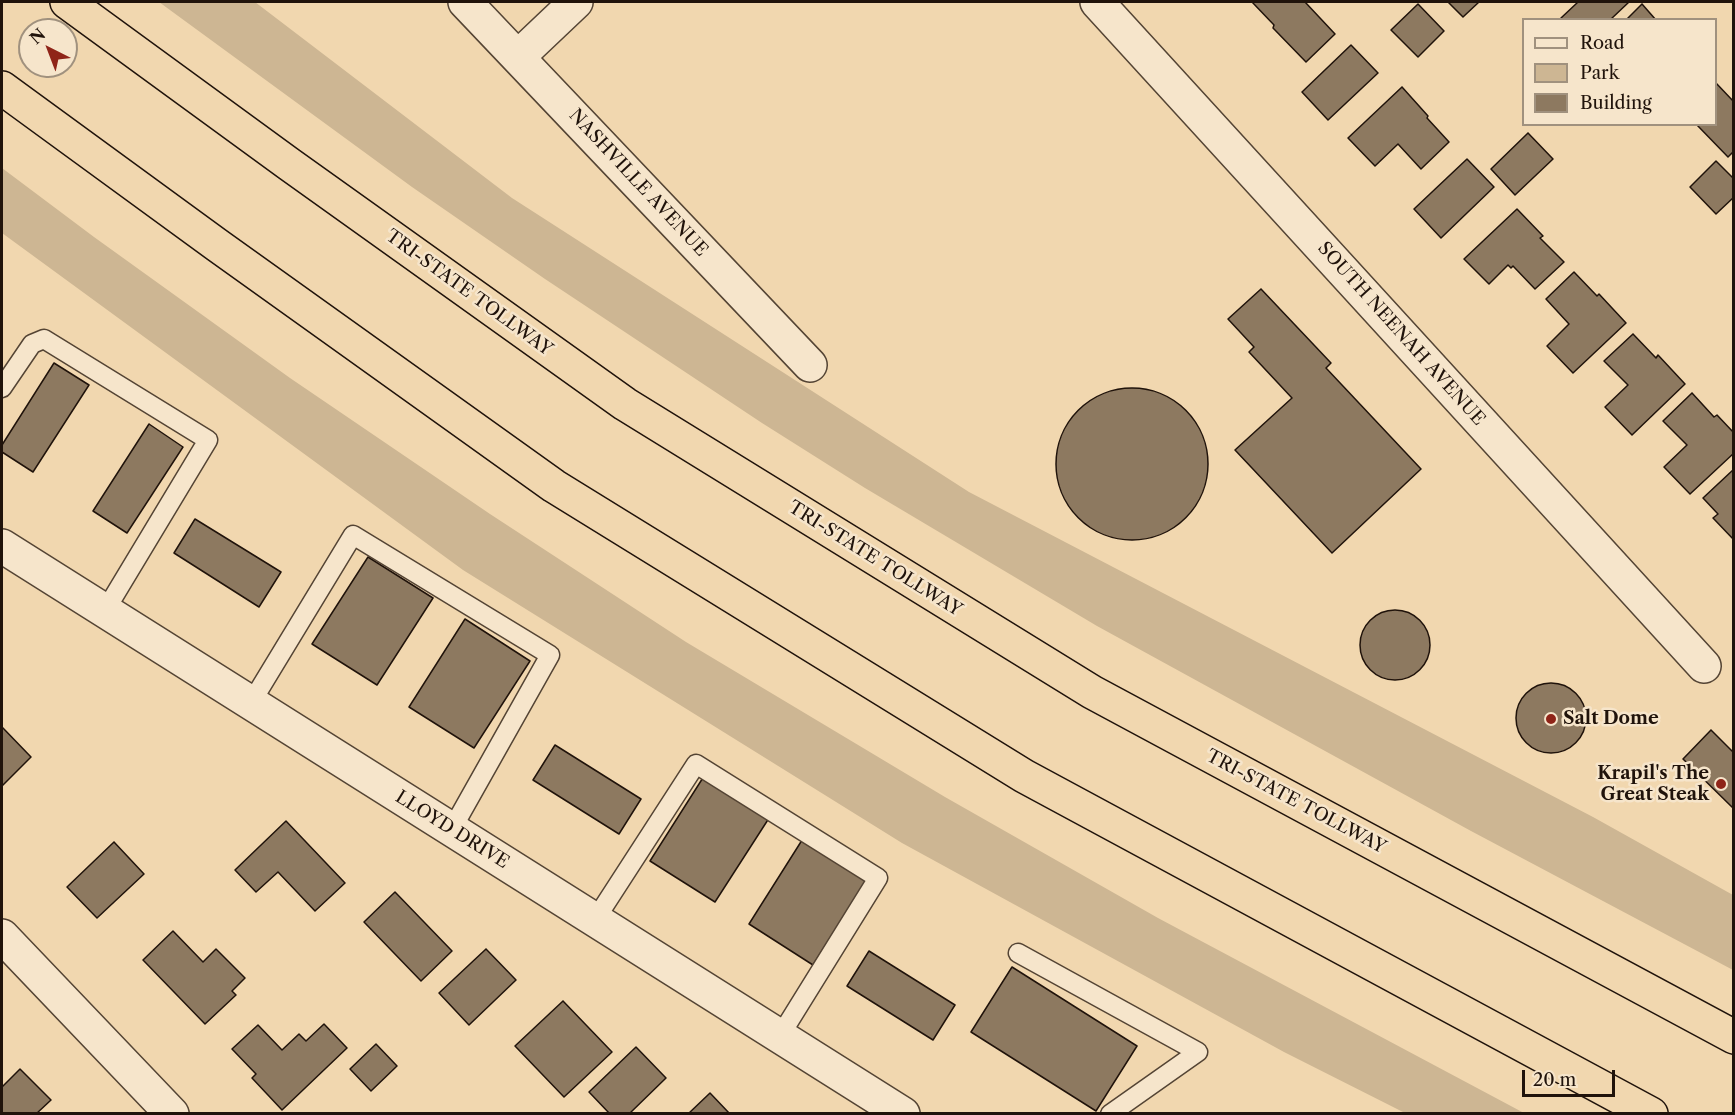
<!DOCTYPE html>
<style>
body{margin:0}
#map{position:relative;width:1735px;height:1115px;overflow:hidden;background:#f1d7af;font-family:"Libre Caslon Text",serif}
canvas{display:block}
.frame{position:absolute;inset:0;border:3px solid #20130b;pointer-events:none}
.legend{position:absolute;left:1522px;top:18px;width:195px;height:108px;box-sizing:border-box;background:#f6e5cb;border:2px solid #a0917e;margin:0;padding:8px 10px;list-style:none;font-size:18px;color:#20130b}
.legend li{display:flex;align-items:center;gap:12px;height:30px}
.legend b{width:30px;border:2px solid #a0917e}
.north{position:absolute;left:18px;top:18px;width:60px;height:60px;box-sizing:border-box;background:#f6e5cb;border:2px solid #a0917e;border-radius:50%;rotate:318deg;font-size:16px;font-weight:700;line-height:24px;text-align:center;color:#20130b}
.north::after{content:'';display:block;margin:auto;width:21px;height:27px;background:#8f2418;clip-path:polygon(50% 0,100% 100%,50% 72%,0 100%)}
.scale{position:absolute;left:1522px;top:1070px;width:93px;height:27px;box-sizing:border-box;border:3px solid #20130b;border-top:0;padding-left:8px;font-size:18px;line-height:21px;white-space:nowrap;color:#20130b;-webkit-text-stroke:4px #f6e5cb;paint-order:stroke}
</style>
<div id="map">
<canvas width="1735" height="1115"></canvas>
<div class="frame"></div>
<ul class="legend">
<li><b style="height:8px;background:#f6e5cb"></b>Road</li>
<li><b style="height:16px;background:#cdb693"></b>Park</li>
<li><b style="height:16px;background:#8d7960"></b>Building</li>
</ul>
<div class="north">N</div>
<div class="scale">20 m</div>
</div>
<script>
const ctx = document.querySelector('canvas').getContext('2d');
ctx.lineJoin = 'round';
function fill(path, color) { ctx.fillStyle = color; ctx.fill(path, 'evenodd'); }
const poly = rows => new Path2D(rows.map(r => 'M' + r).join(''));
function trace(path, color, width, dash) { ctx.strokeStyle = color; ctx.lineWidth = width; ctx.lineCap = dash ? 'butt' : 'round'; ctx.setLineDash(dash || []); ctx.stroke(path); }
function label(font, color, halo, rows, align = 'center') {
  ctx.font = font + ' "Libre Caslon Text",serif'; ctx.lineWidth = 5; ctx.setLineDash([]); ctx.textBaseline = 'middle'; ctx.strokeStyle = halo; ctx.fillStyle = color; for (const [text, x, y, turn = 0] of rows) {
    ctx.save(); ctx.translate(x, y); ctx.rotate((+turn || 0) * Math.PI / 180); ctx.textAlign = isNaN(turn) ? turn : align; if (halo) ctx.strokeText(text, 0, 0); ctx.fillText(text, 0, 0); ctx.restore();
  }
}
fill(poly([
 [159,2,255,2,512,198,969,492,1593,817,1733,895,1733,970,1471,831,1097,626,865,488,762,423,545,279,412,187],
 [2,168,94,237,290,378,490,514,686,642,945,797,1158,918,1524,1113,1405,1113,1284,1052,902,843,463,570,2,233]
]), '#cdb693');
const building = poly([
 [1252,2,1305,2,1335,34,1306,62,1273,28,1274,25,1252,2],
 [1448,2,1479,2,1463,17,1448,2],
 [1578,2,1629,2,1610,20,1563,20,1561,18,1578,2],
 [1418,4,1444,31,1418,57,1391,30,1418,4],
 [1642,4,1656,20,1626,20,1642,4],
 [1351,45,1378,73,1328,120,1302,92,1351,45],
 [1716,83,1734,102,1734,151,1728,157,1696,124,1716,124,1716,83],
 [1402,87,1428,116,1427,118,1449,142,1421,169,1398,144,1375,166,1348,138,1402,87],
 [1528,133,1553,159,1515,195,1491,169,1528,133],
 [1467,159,1494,187,1441,238,1414,209,1467,159],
 [1716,161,1734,179,1734,197,1716,214,1690,187,1716,161],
 [1517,209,1543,236,1540,238,1564,262,1535,289,1513,266,1511,268,1508,265,1489,284,1464,259,1517,209],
 [1574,272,1597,296,1599,294,1626,323,1573,373,1547,346,1569,324,1546,299,1574,272],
 [1261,289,1331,363,1326,368,1421,469,1332,553,1235,450,1292,398,1249,352,1254,347,1228,319,1261,289],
 [1633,334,1656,358,1658,355,1685,384,1632,435,1605,407,1628,385,1604,361,1633,334],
 [54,363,89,385,33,472,2,452,2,445,54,363],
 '1056 464a76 76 0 1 1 152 0a76 76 0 1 1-152 0Z',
 [1692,393,1714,417,1717,415,1734,433,1734,453,1690,494,1664,467,1687,445,1663,421,1692,393],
 [149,424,183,447,127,533,93,511,149,424],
 [1734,469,1734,540,1713,518,1718,514,1703,498,1734,469],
 [195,519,281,572,259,607,174,553,195,519],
 [368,557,433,598,377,685,312,644,368,557],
 '1360 645a35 35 0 1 1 70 0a35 35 0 1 1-70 0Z',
 [465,619,530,661,474,748,409,707,465,619],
 '1516 718a35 35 0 1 1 70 0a35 35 0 1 1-70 0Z',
 [2,727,31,757,2,786,2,727],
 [1711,730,1734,753,1734,809,1683,759,1711,730],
 [555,745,641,799,619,834,533,780,555,745],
 [706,773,771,815,715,902,650,861,706,773],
 [286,821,345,883,315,911,278,872,256,892,235,870,286,821],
 [804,837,869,878,813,965,749,924,804,837],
 [114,842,144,874,97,918,67,887,114,842],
 [395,892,452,951,421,981,364,922,395,892],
 [173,931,203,962,216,949,245,978,232,991,236,995,205,1024,143,960,173,931],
 [486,949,516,980,469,1025,439,993,486,949],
 [869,951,955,1005,933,1040,847,986,869,951],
 [1012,967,1137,1046,1096,1111,971,1032,1012,967],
 [563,1001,612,1052,564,1097,515,1046,563,1001],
 [324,1024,347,1048,282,1110,252,1078,256,1074,232,1049,258,1025,282,1050,299,1034,306,1041,324,1024],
 [376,1044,397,1066,371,1091,350,1069,376,1044],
 [636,1047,666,1078,629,1114,610,1114,589,1092,636,1047],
 [20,1069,51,1100,36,1114,2,1114,2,1087,20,1069],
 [710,1093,730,1114,688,1114,710,1093]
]);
fill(building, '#8d7960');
trace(building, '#20130b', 1.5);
const lane = poly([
 [2,388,32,344,44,339,208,440,105,611],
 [251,703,353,535,550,655,452,829],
 [595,920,696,764,878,878,780,1036],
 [1018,953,1198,1052,1110,1114]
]);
const street = poly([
 [465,2,810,365],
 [1097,2,1704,666],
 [518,57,576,2],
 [2,546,903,1114],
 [2,936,172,1114]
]);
const highway = poly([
 [67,2,289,164,625,404,1092,692,1734,1037],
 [2,88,217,245,554,486,1024,776,1651,1114]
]);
trace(lane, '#544434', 21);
trace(street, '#544434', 36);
trace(highway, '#20130b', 36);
trace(lane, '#f6e5cb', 18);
trace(street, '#f6e5cb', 33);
trace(highway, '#f1d7af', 33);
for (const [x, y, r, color] of [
 [1551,719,6,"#8f2418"],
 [1721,784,6,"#8f2418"]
]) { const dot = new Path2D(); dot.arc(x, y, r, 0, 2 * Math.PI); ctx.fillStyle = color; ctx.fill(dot); trace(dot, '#f6e5cb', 2); }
label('18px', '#20130b', '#f6e5cb', [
 ["NASHVILLE AVENUE",638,183,47],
 ["TRI-STATE TOLLWAY",469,293,36],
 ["SOUTH NEENAH AVENUE",1401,334,48],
 ["TRI-STATE TOLLWAY",875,559,32],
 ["TRI-STATE TOLLWAY",1296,802,28],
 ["LLOYD DRIVE",452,830,32]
]);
label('bold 18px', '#20130b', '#f6e5cb', [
 ["Salt Dome",1563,719],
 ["Krapil's The",1709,774,"right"],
 ["Great Steak",1709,795,"right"]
], 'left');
</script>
